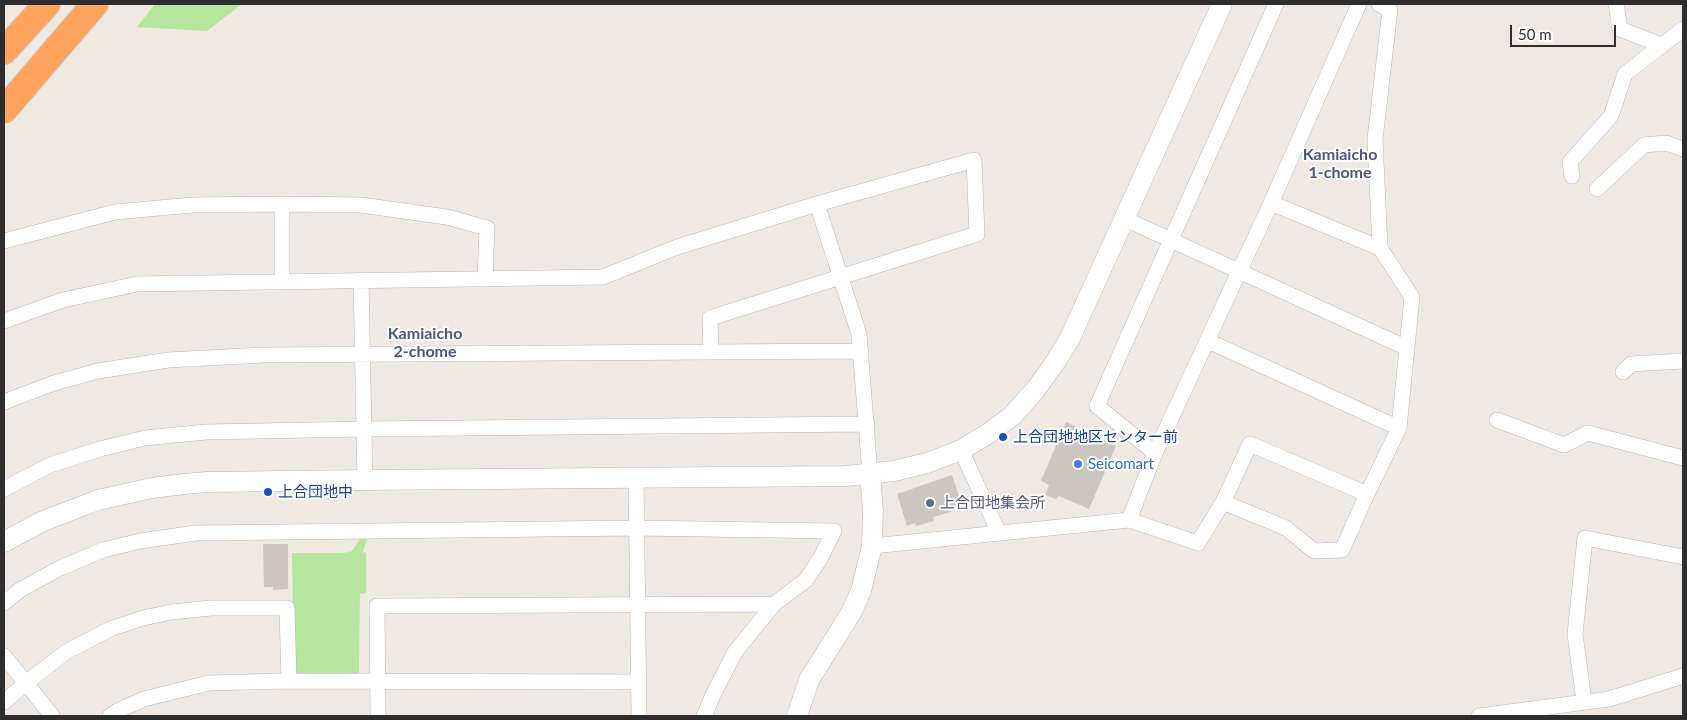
<!DOCTYPE html>
<meta charset="utf-8">
<style>
body{margin:0}
#map{position:relative;width:1687px;height:720px;overflow:hidden;background:#efe9e1;font-family:Lato,sans-serif}
canvas{display:block}
.frame{position:absolute;inset:0;border:5px solid #2e2e2e;pointer-events:none}
.scale{position:absolute;left:1510px;top:25px;width:106px;height:22px;box-sizing:border-box;border:2px solid #2e2e2e;border-top:0;padding-left:6px;font-size:15px;line-height:18px;white-space:nowrap;color:#2e2e2e;-webkit-text-stroke:4px #fff;paint-order:stroke}
</style>
<div id="map">
<canvas width="1687" height="720"></canvas>
<div class="frame"></div>
<div class="scale">50 m</div>
</div>
<script>
const ctx = document.querySelector('canvas').getContext('2d');
ctx.lineJoin = 'round';
function fill(path, color) { ctx.fillStyle = color; ctx.fill(path, 'evenodd'); }
const poly = rows => new Path2D(rows.map(r => 'M' + r).join(''));
function trace(path, color, width, dash) { ctx.strokeStyle = color; ctx.lineWidth = width; ctx.lineCap = dash ? 'butt' : 'round'; ctx.setLineDash(dash || []); ctx.stroke(path); }
function label(font, color, halo, rows, align = 'center') {
  ctx.font = font + ' Lato,"Noto Sans JP",sans-serif'; ctx.lineWidth = 4; ctx.setLineDash([]); ctx.textBaseline = 'middle'; ctx.strokeStyle = halo; ctx.fillStyle = color; for (const [text, x, y, turn = 0] of rows) {
    ctx.save(); ctx.translate(x, y); ctx.rotate((+turn || 0) * Math.PI / 180); ctx.textAlign = isNaN(turn) ? turn : align; if (halo) ctx.strokeText(text, 0, 0); ctx.fillText(text, 0, 0); ctx.restore();
  }
}
fill(poly([
 [155,4,242,4,207,31,137,27],
 [362,536,368,536,363,552,366,553,366,593,360,594,359,673,294,674,292,553,344,553,352,551]
]), '#b6e59e');
fill(poly([
 [1066,422,1116,446,1089,509,1059,496,1056,499,1045,495,1049,485,1041,481],
 [952,475,963,508,933,517,934,521,916,526,915,523,907,526,897,494],
 [263,544,288,544,288,589,273,590,273,587,264,587]
]), '#cbc7bf');
const street = poly([
 [1616,4,1620,29,1661,45],
 [1572,176,1570,162,1611,116,1625,74,1683,29],
 [1597,189,1644,145,1666,143,1683,149],
 [1271,203,1380,248],
 [282,204,361,205,447,217,487,228,485,278],
 [817,204,859,334,870,474],
 [1125,219,1407,348],
 [4,241,115,212,192,205,282,204,282,281],
 [361,280,365,480],
 [4,321,63,300,137,284,603,277,677,247,817,204,974,160,977,234,710,318,711,352],
 [1208,341,1399,428],
 [1623,372,1631,364,1683,361],
 [4,402,54,383,98,371,168,360,263,355,861,351],
 [1497,420,1564,445,1588,433,1683,458],
 [961,450,999,533],
 [1155,453,1097,406,1276,4],
 [636,478,639,716],
 [4,489,50,465,100,449,145,438,206,432,364,429,867,424],
 [1223,502,1286,528,1314,551,1342,550,1367,494],
 [1129,520,1198,543,1223,502,1250,444,1367,494,1399,428,1412,297,1380,248,1375,139,1390,10,1379,4],
 [872,546,1129,520,1155,453,1271,203,1359,4],
 [4,603,20,590,58,569,103,550,140,541,196,533,637,528,834,531,820,559,806,580,774,604,377,606,378,716],
 [4,656,26,683,66,652,110,629,143,618,171,612,211,608,287,608,289,681],
 [1584,701,1575,634,1585,538,1683,557],
 [4,702,26,683,52,716],
 [110,716,117,711,144,699,209,683,285,681,638,682],
 [704,716,713,695,735,652,774,604],
 [1479,716,1609,699,1683,676]
]);
const secondary = poly([
 [4,542,41,522,98,500,152,488,184,484,207,482,365,480,846,476,894,471,927,463,961,450,986,435,1012,416,1036,389,1054,364,1069,340,1222,4],
 [797,716,809,680,851,613,861,591,872,546,873,510,870,474]
]);
const highway = poly([
 [4,51,47,4],
 [4,110,95,4]
]);
trace(street, '#b4b7c1', 16);
trace(secondary, '#b4b7c1', 21);
trace(highway, '#c9c9c9', 28);
trace(street, '#fff', 15);
trace(secondary, '#fff', 20);
trace(highway, '#ffa35c', 26);
for (const [x, y, r, color] of [
 [1003,437,5,"#1a4fb4"],
 [1078,464,5,"#3f7fe0"],
 [268,492,5,"#1a4fb4"],
 [930,503,5,"#5c6f8a"]
]) { const dot = new Path2D(); dot.arc(x, y, r, 0, 2 * Math.PI); ctx.fillStyle = color; ctx.fill(dot); trace(dot, '#fff', 2); }
label('15px', '#164399', '#fff', [
 ["上合団地地区センター前",1013,437],
 ["上合団地中",278,492]
], 'left');
label('15px', '#366cbe', '#fff', [
 ["Seicomart",1088,464]
], 'left');
label('15px', '#4e5e75', '#fff', [
 ["上合団地集会所",940,503]
], 'left');
label('bold 16px', '#4d5680', '#fff', [
 ["Kamiaicho",1340,155],
 ["1-chome",1340,173],
 ["Kamiaicho",425,334],
 ["2-chome",425,352]
]);
</script>
